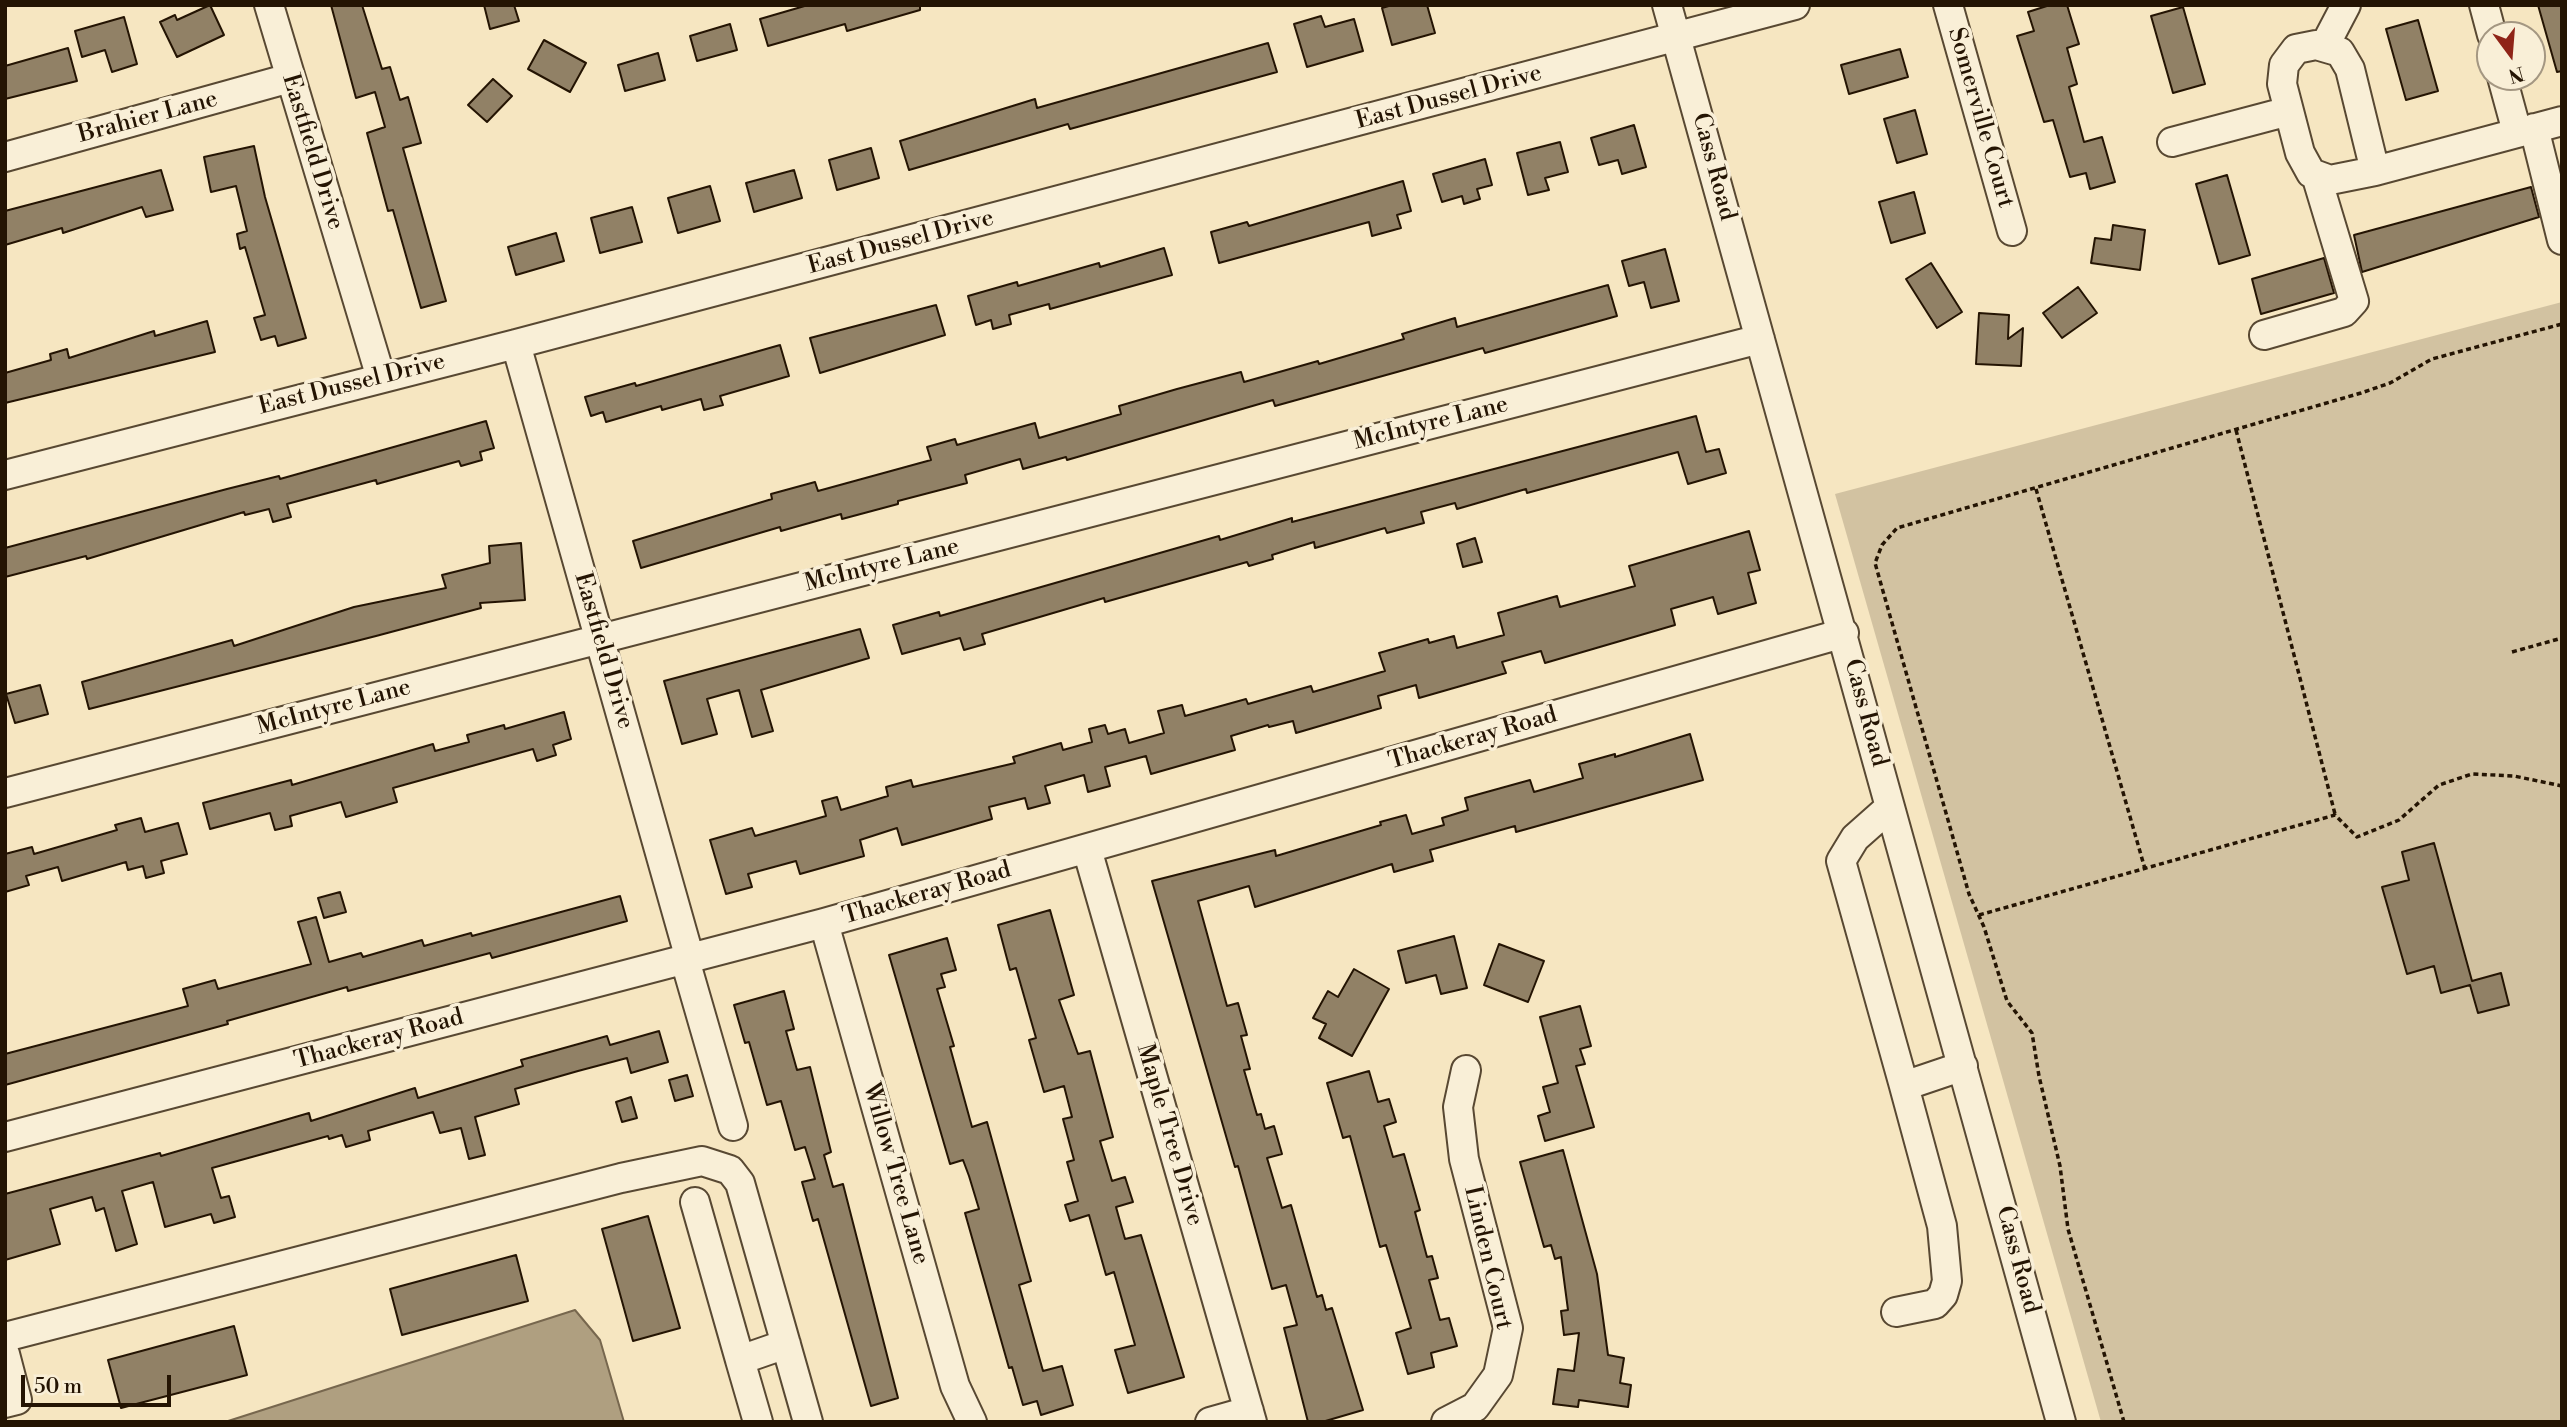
<!DOCTYPE html>
<style>
body{margin:0}
#map{position:relative;width:2567px;height:1427px;overflow:hidden;background:#f6e6c1;font-family:"Libre Bodoni",serif}
canvas{display:block}
.frame{position:absolute;inset:0;border:7px solid #241403;pointer-events:none}
.north{position:absolute;left:2476px;top:21px;width:70px;height:70px;box-sizing:border-box;background:#f9efd7;border:2px solid #a49782;border-radius:50%;rotate:164deg;font-size:19px;font-weight:700;line-height:28px;text-align:center;color:#241403}
.north::after{content:'';display:block;margin:auto;width:24px;height:32px;background:#8f2418;clip-path:polygon(50% 0,100% 100%,50% 72%,0 100%)}
.scale{position:absolute;left:21px;top:1375px;width:150px;height:32px;box-sizing:border-box;border:4px solid #241403;border-top:0;padding-left:9px;font-size:21px;line-height:24px;white-space:nowrap;color:#241403;-webkit-text-stroke:5px #f9efd7;paint-order:stroke}
</style>
<div id="map">
<canvas width="2567" height="1427"></canvas>
<div class="frame"></div>
<div class="north">N</div>
<div class="scale">50 m</div>
</div>
<script>
const ctx = document.querySelector('canvas').getContext('2d');
ctx.lineJoin = 'round';
function fill(path, color) { ctx.fillStyle = color; ctx.fill(path, 'evenodd'); }
const poly = rows => new Path2D(rows.map(r => 'M' + r).join(''));
function trace(path, color, width, dash) { ctx.strokeStyle = color; ctx.lineWidth = width; ctx.lineCap = dash ? 'butt' : 'round'; ctx.setLineDash(dash || []); ctx.stroke(path); }
function label(font, color, halo, rows, align = 'center') {
  ctx.font = font + ' "Libre Bodoni",serif'; ctx.lineWidth = 7; ctx.setLineDash([]); ctx.textBaseline = 'middle'; ctx.strokeStyle = halo; ctx.fillStyle = color; for (const [text, x, y, turn = 0] of rows) {
    ctx.save(); ctx.translate(x, y); ctx.rotate((+turn || 0) * Math.PI / 180); ctx.textAlign = isNaN(turn) ? turn : align; if (halo) ctx.strokeText(text, 0, 0); ctx.fillText(text, 0, 0); ctx.restore();
  }
}
fill(poly([
 [2562,302,2562,1422,2101,1422,1835,494]
]), '#d2c2a1');
const water = poly([
 [575,1310,600,1340,624,1422,225,1422,575,1310]
]);
fill(water, '#af9f80');
trace(water, '#77674e', 2);
const building = poly([
 [210,5,224,35,177,57,160,22,175,15,177,20,210,5],
 [331,5,362,5,382,69,390,67,400,100,408,97,421,143,403,148,446,301,421,308,393,210,388,211,367,133,385,127,375,92,356,98,331,5],
 [484,5,514,5,519,21,490,29,484,5],
 [808,5,920,5,920,10,847,31,845,24,768,46,760,19,808,5],
 [1392,5,1427,5,1435,33,1392,45,1382,8,1392,5],
 [2050,5,2067,5,2079,44,2067,48,2077,84,2069,87,2084,142,2102,137,2115,182,2090,189,2086,173,2070,177,2053,120,2044,122,2017,36,2034,31,2028,12,2050,5],
 [2538,5,2562,5,2562,71,2557,72,2538,5],
 [2183,7,2205,84,2173,93,2151,16,2183,7],
 [1321,16,1325,27,1354,19,1363,51,1307,67,1294,24,1321,16],
 [124,17,137,64,112,72,105,50,82,57,75,31,124,17],
 [2418,20,2438,91,2406,100,2386,29,2418,20],
 [730,24,737,50,697,61,690,36,730,24],
 [544,40,586,63,570,92,528,69,544,40],
 [1268,43,1277,72,1070,129,1068,124,909,170,900,141,1035,99,1037,108,1268,43],
 [68,48,77,81,5,99,5,66,68,48],
 [1900,49,1908,77,1849,94,1841,65,1900,49],
 [658,53,665,80,625,91,618,65,658,53],
 [493,79,512,96,487,122,468,105,493,79],
 [1915,110,1927,154,1897,163,1884,119,1915,110],
 [1634,125,1646,167,1622,174,1618,160,1599,165,1591,138,1634,125],
 [1560,142,1568,172,1545,178,1549,190,1528,195,1517,153,1560,142],
 [254,146,265,197,306,338,278,346,275,336,261,340,254,318,265,315,245,247,240,249,237,234,247,231,236,186,211,192,204,157,254,146],
 [871,148,879,178,837,190,829,160,871,148],
 [1485,159,1492,185,1477,189,1480,199,1464,204,1462,196,1442,202,1433,174,1485,159],
 [161,170,173,210,146,217,142,207,63,233,62,228,5,245,5,211,161,170],
 [794,170,802,198,754,212,746,183,794,170],
 [2227,175,2250,255,2219,264,2196,184,2227,175],
 [1403,181,1411,211,1397,215,1401,228,1372,236,1369,222,1219,263,1211,232,1247,222,1249,226,1403,181],
 [710,186,720,221,678,233,668,198,710,186],
 [2531,187,2539,217,2362,272,2354,235,2531,187],
 [1914,192,1925,233,1891,243,1879,202,1914,192],
 [632,207,642,242,600,253,591,218,632,207],
 [2113,225,2145,230,2140,270,2091,263,2095,238,2111,240,2113,225],
 [556,233,564,261,516,275,508,247,556,233],
 [1164,248,1172,275,1050,309,1049,304,1009,315,1011,324,993,329,991,320,976,325,968,296,1017,282,1018,286,1099,263,1100,267,1164,248],
 [1665,249,1679,301,1651,308,1644,282,1629,286,1622,261,1665,249],
 [2324,258,2334,293,2261,314,2252,279,2324,258],
 [1931,263,1962,312,1937,328,1906,279,1931,263],
 [1608,285,1617,316,1485,353,1483,348,1275,406,1273,400,1067,460,1066,457,1023,469,1020,459,965,475,967,483,898,501,898,504,842,519,841,514,781,531,780,527,641,568,633,541,772,499,771,494,815,482,818,491,931,460,927,447,955,439,957,445,1035,423,1039,438,1121,414,1119,406,1177,389,1241,372,1244,382,1318,361,1319,364,1404,339,1402,334,1455,318,1457,327,1608,285],
 [2078,287,2097,313,2062,338,2043,313,2078,287],
 [936,305,945,335,820,373,810,338,936,305],
 [1979,313,2009,315,2008,339,2023,328,2021,366,1976,364,1979,313],
 [207,321,215,352,5,403,5,373,51,360,50,354,67,349,69,358,154,331,155,336,207,321],
 [780,345,789,376,720,396,723,405,704,410,701,399,662,410,661,406,606,422,603,412,591,416,585,397,635,383,636,386,780,345],
 [1696,416,1706,452,1719,449,1726,473,1688,484,1678,452,1527,493,1526,489,1457,509,1455,503,1421,512,1424,523,1387,533,1385,528,1315,548,1314,542,1272,555,1273,559,1249,566,1247,562,1105,602,1104,598,982,634,985,644,964,650,960,638,902,654,893,625,939,612,940,616,1219,536,1220,540,1292,518,1292,522,1696,416],
 [486,421,494,448,480,452,482,460,461,466,459,461,377,484,376,480,287,504,291,517,273,522,269,509,245,515,244,512,87,559,86,556,5,577,5,548,227,489,279,476,280,479,486,421],
 [1749,531,1760,570,1748,573,1756,603,1718,614,1713,597,1671,609,1675,625,1545,663,1541,651,1502,662,1506,673,1419,698,1416,685,1378,696,1381,708,1296,733,1293,721,1269,727,1268,725,1231,736,1235,750,1151,774,1146,756,1105,767,1110,786,1088,792,1084,775,1045,786,1050,803,1028,809,1025,798,989,807,992,819,902,845,897,828,860,840,864,856,800,874,796,861,748,874,752,887,726,894,710,840,752,828,755,836,826,816,822,801,837,797,841,810,888,796,886,787,911,780,913,787,1015,763,1013,757,1061,743,1063,750,1092,742,1089,729,1105,725,1108,734,1125,729,1129,743,1164,733,1158,711,1182,705,1185,716,1246,699,1248,704,1311,686,1313,692,1385,671,1379,653,1428,639,1429,643,1454,636,1457,648,1504,635,1498,613,1557,596,1560,607,1635,586,1629,566,1749,531],
 [1475,538,1482,562,1463,567,1457,544,1475,538],
 [521,543,525,600,480,603,481,608,376,636,89,709,82,682,232,640,234,646,354,607,446,588,442,575,490,563,489,546,521,543],
 [860,629,869,658,761,690,773,731,752,737,739,690,707,699,717,734,682,744,664,681,860,629],
 [40,685,48,714,15,723,6,694,40,685],
 [564,712,571,739,553,745,556,755,537,761,533,749,393,788,397,802,346,817,341,802,290,816,292,826,275,830,270,813,210,829,203,803,291,780,292,785,433,744,435,751,469,742,467,735,504,725,505,729,564,712],
 [1690,734,1703,780,1516,832,1515,826,1430,850,1433,861,1394,872,1392,864,1255,907,1249,886,1198,901,1227,1006,1238,1003,1247,1035,1241,1036,1250,1069,1244,1070,1257,1115,1261,1114,1265,1129,1274,1126,1282,1154,1267,1158,1282,1208,1291,1205,1317,1297,1322,1295,1326,1310,1332,1308,1363,1410,1322,1422,1308,1422,1284,1328,1297,1325,1286,1285,1272,1289,1238,1166,1235,1167,1152,881,1275,850,1276,856,1381,825,1380,822,1406,815,1412,834,1444,825,1442,818,1468,810,1465,798,1530,780,1534,792,1583,778,1579,764,1615,754,1615,757,1690,734],
 [141,818,145,832,178,823,187,854,161,861,164,873,146,878,143,866,128,870,126,862,62,881,58,867,26,876,29,885,5,892,5,854,32,847,34,854,117,830,115,825,141,818],
 [2434,843,2472,981,2501,973,2509,1005,2478,1013,2470,985,2441,993,2434,966,2407,974,2382,887,2409,880,2402,852,2434,843],
 [340,892,346,912,324,918,318,898,340,892],
 [620,896,627,921,492,958,490,953,348,991,347,987,227,1021,228,1024,5,1085,5,1054,188,1006,183,989,215,980,218,989,311,964,298,922,316,917,329,962,361,953,363,957,422,940,424,946,471,933,472,936,620,896],
 [1050,910,1074,995,1059,1000,1078,1054,1090,1051,1113,1137,1100,1141,1112,1181,1125,1177,1133,1202,1116,1207,1125,1239,1141,1235,1184,1377,1128,1393,1115,1350,1135,1345,1114,1272,1106,1275,1089,1215,1070,1221,1065,1205,1078,1201,1067,1162,1074,1160,1063,1119,1072,1117,1064,1086,1044,1092,1029,1040,1036,1038,1016,968,1010,970,998,925,1050,910],
 [1454,936,1467,988,1441,994,1436,975,1406,983,1398,951,1454,936],
 [947,938,956,970,941,974,945,987,937,989,954,1046,950,1047,972,1127,987,1122,1031,1281,1019,1285,1043,1371,1062,1366,1073,1405,1041,1415,1037,1401,1023,1405,1012,1367,1009,1368,965,1213,979,1209,969,1176,963,1160,950,1164,889,955,947,938],
 [1499,944,1544,961,1528,1002,1484,985,1499,944],
 [1354,969,1389,989,1352,1056,1319,1038,1326,1024,1313,1018,1328,991,1338,997,1354,969],
 [784,991,794,1029,786,1031,797,1070,810,1067,831,1152,824,1155,833,1187,843,1184,898,1398,871,1406,818,1219,813,1221,802,1182,815,1179,805,1147,795,1150,781,1101,767,1105,749,1042,745,1043,734,1005,784,991],
 [1580,1006,1591,1046,1580,1049,1585,1064,1576,1066,1594,1127,1545,1141,1538,1116,1550,1112,1543,1087,1558,1083,1540,1017,1580,1006],
 [659,1031,668,1062,631,1073,627,1058,578,1071,515,1089,519,1104,475,1117,485,1155,469,1159,461,1128,440,1133,433,1112,368,1131,370,1140,346,1147,342,1135,329,1139,328,1136,212,1168,221,1198,229,1196,235,1217,214,1223,211,1214,165,1227,153,1182,122,1191,137,1244,116,1251,104,1208,96,1211,92,1197,50,1209,60,1244,5,1260,5,1194,160,1153,161,1156,309,1113,311,1121,415,1088,418,1098,523,1066,521,1060,607,1036,610,1045,659,1031],
 [1369,1071,1378,1102,1389,1099,1396,1122,1384,1126,1393,1157,1404,1154,1420,1210,1415,1212,1427,1257,1432,1256,1438,1278,1429,1280,1440,1320,1449,1318,1457,1346,1431,1353,1434,1367,1408,1374,1396,1333,1411,1328,1386,1245,1380,1247,1350,1136,1343,1138,1327,1083,1369,1071],
 [687,1075,693,1096,675,1101,669,1080,687,1075],
 [631,1097,637,1118,622,1122,616,1102,631,1097],
 [1563,1150,1597,1274,1608,1355,1624,1358,1620,1383,1631,1385,1628,1407,1579,1400,1578,1407,1553,1404,1558,1369,1574,1371,1579,1333,1564,1335,1561,1311,1568,1310,1561,1257,1555,1259,1551,1245,1544,1247,1520,1162,1563,1150],
 [648,1216,680,1328,633,1341,602,1229,648,1216],
 [516,1255,528,1301,402,1335,390,1289,516,1255],
 [234,1326,247,1375,121,1408,108,1360,234,1326]
]);
fill(building, '#918166');
trace(building, '#241403', 2);
const minor = poly([
 [269,5,381,378],
 [1667,5,2061,1422],
 [1948,5,2012,231],
 [2484,5,2492,35],
 [2316,45,2340,52,2350,69,2375,171,2330,180,2311,173,2300,153,2282,84,2284,65,2296,49,2316,45],
 [2324,47,2346,5],
 [2502,77,2517,132],
 [2534,128,2562,240],
 [2172,142,2289,111],
 [5,157,290,78],
 [2375,171,2562,121],
 [2264,335,2344,312,2354,301,2316,175],
 [516,344,690,959],
 [5,475,516,344,1795,5],
 [5,793,1760,339],
 [1890,807,1855,838,1841,861,1904,1086,1963,1066],
 [1087,849,1252,1422],
 [824,923,955,1386,972,1422],
 [685,960,733,1126],
 [5,1137,824,923,1844,633],
 [695,1202,740,1360],
 [1896,1312,1935,1304,1943,1295,1947,1281,1942,1226,1904,1086],
 [5,1337,621,1178,702,1161,730,1170,740,1183,808,1422],
 [5,1354,17,1400,5,1403],
 [758,1422,740,1360,786,1344],
 [1210,1422,1249,1411],
 [1446,1422,1475,1407,1498,1375,1508,1328,1464,1159,1458,1107,1466,1070]
]);
trace(minor, '#584832', 32);
trace(poly([
 [2236,430,2335,814],
 [2036,489,2145,869],
 [2512,652,2562,638],
 [1979,915,2335,815,2357,837,2399,820,2439,785,2472,774,2514,776,2562,786],
 [2124,1422,2068,1229,2060,1166,2039,1076,2032,1033,2007,1001,1984,927,1969,894,1875,563,1882,545,1897,528,2361,393,2390,383,2432,359,2562,324]
]), '#241403', 3.5, [5, 3.5]);
trace(minor, '#f9efd7', 28);
label('24px', '#241403', '#f9efd7', [
 ["East Dussel Drive",1449,98,-15],
 ["Brahier Lane",148,118,-15],
 ["Somerville Court",1980,118,74],
 ["Eastfield Drive",312,152,73],
 ["Cass Road",1713,167,75],
 ["East Dussel Drive",901,243,-15],
 ["East Dussel Drive",352,385,-14],
 ["McIntyre Lane",1431,424,-14],
 ["McIntyre Lane",882,566,-14],
 ["Eastfield Drive",603,651,74],
 ["McIntyre Lane",334,708,-15],
 ["Cass Road",1865,713,75],
 ["Thackeray Road",1473,739,-16],
 ["Thackeray Road",927,894,-16],
 ["Thackeray Road",379,1040,-15],
 ["Maple Tree Drive",1169,1135,74],
 ["Willow Tree Lane",895,1174,74],
 ["Linden Court",1487,1258,77],
 ["Cass Road",2017,1260,75]
]);
</script>
